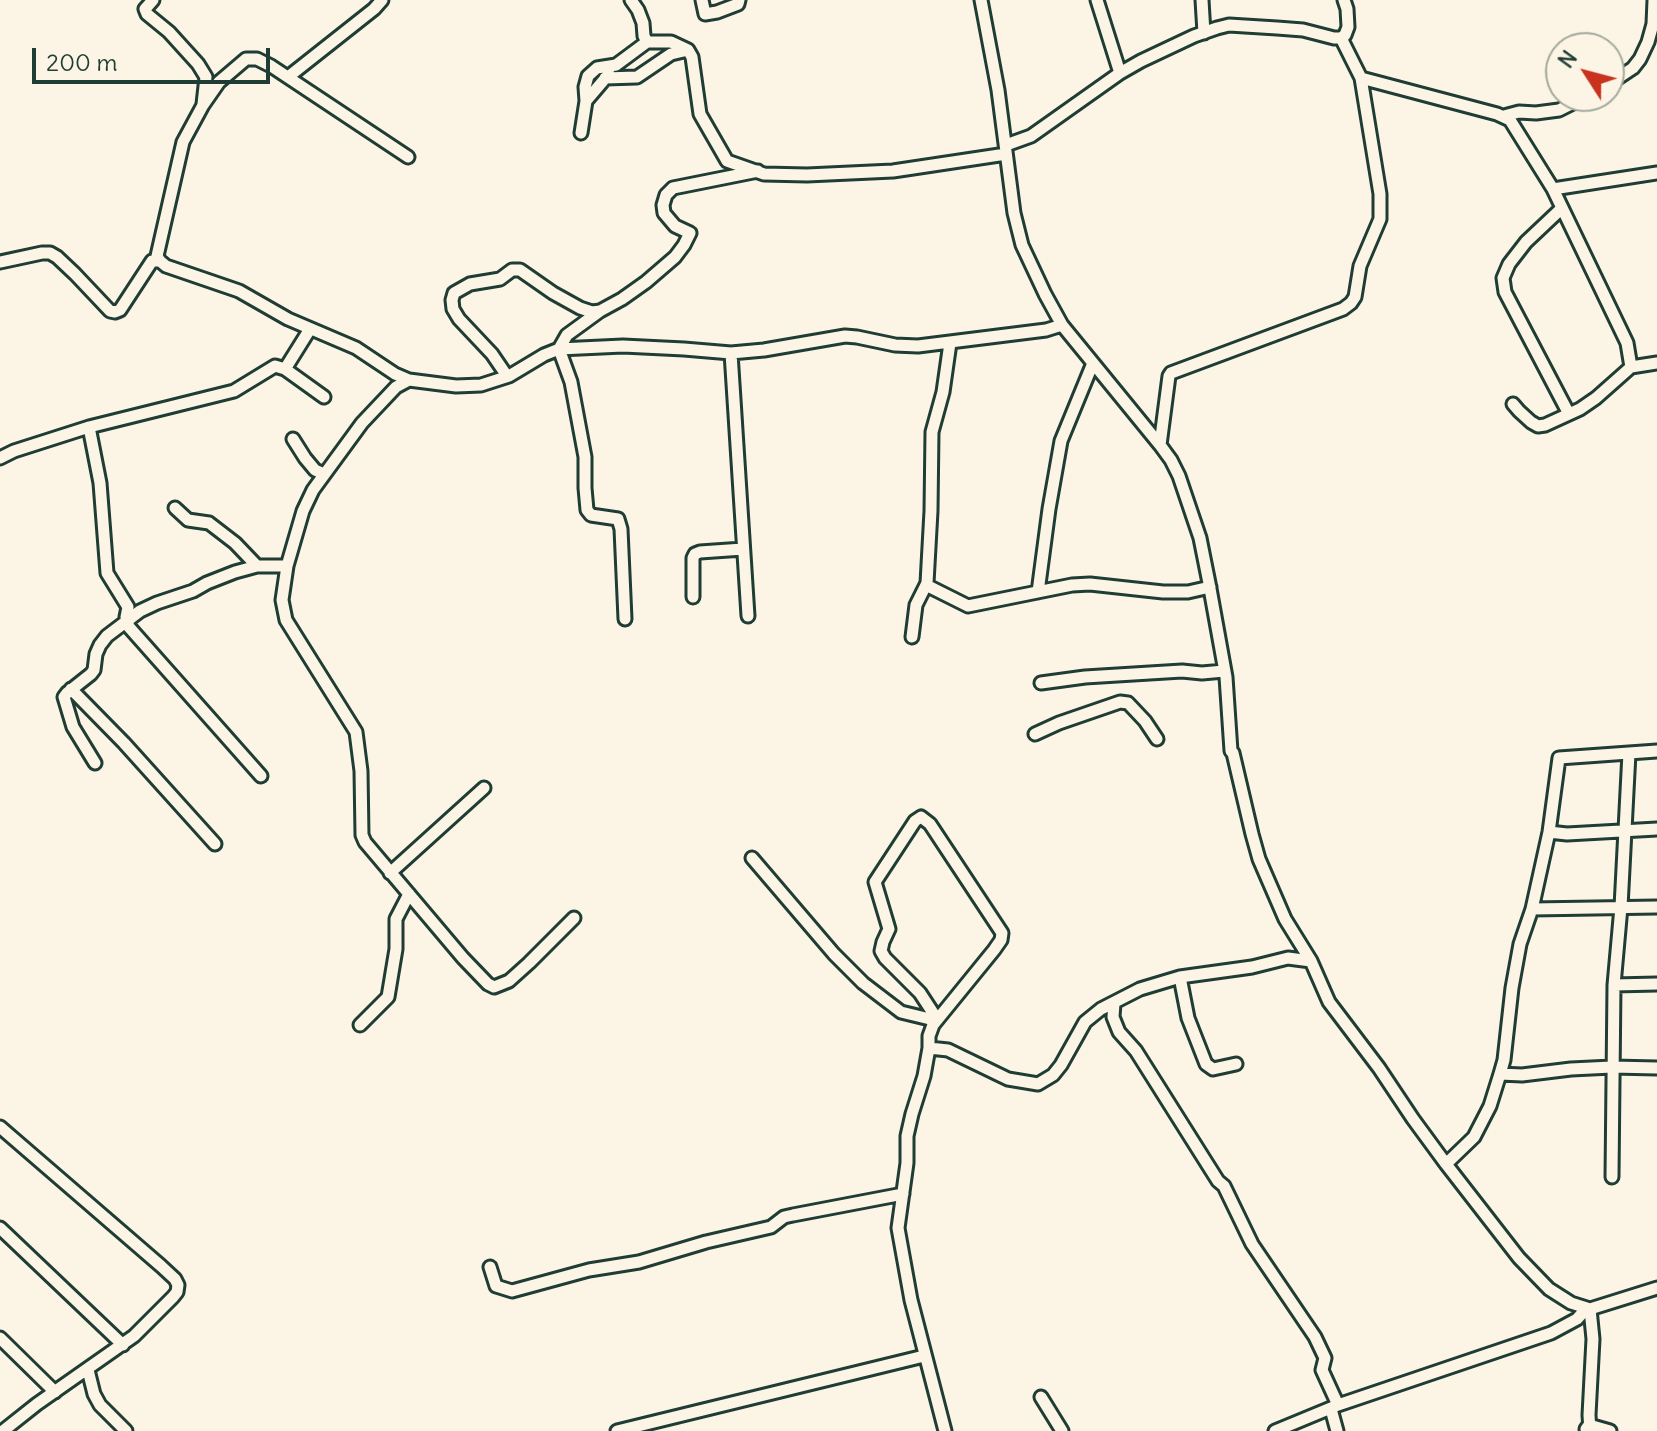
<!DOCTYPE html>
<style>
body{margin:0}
#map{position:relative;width:1657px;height:1431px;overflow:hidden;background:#fcf5e5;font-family:Delius,sans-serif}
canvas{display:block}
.north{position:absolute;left:1545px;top:32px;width:80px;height:80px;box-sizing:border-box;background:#fcf5e5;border:2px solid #a4ab9e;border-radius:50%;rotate:306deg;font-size:22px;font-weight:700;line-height:32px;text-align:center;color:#1f3d34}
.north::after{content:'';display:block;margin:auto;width:28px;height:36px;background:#c8321e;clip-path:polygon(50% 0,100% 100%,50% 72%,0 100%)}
.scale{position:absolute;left:32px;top:48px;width:238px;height:36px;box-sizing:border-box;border:4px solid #1f3d34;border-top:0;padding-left:10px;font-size:24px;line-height:28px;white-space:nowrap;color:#1f3d34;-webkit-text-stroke:6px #fcf5e5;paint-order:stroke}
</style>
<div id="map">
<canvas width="1657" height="1431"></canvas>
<div class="north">N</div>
<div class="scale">200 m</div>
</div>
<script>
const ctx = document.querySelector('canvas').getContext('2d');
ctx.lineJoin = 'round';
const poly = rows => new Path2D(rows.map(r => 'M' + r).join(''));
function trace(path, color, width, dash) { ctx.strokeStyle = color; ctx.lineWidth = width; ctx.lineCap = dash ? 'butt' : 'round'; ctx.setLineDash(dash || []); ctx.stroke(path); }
const minor = poly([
 [153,0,145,9,147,14,169,32,198,64,206,77,203,104],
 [631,0,638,10,643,23,644,36,647,42,671,42,688,50,692,57,700,114,727,161,764,174,807,175,893,171,1006,154],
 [702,0,705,14,717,12,738,4,739,0],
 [981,0,998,90,1014,213,1022,245,1045,294,1062,325,1160,445,1171,460,1179,476,1200,538,1209,583,1226,677,1231,751,1233,753,1252,834,1259,859,1285,919,1311,961,1329,1002,1379,1068,1413,1119,1446,1164,1519,1258,1549,1289,1571,1303,1590,1309,1657,1288],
 [1097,0,1120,73],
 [1202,0,1204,33],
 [1341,38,1345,35,1348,27,1347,9,1344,0],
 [288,77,374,9,382,0],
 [605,78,637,77,671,54,688,50],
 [1361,78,1497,114,1510,120,1553,189,1627,343,1631,367],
 [1609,84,1633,68,1640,59,1648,42,1653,24,1654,0],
 [586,101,609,74],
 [1504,116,1519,112,1536,113,1559,110,1587,96],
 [581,133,586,101,585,87,588,76,597,68,616,65,647,42],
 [1006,145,1031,136,1120,73,1141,61,1194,36,1217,28,1229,25,1277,28,1303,30,1334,38,1341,38],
 [408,157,271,66,257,59,246,59,219,82,203,105,183,142,157,256,160,261,166,266,239,291,288,319,356,348,395,374,409,380],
 [1553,189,1657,173],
 [1562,208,1526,242,1509,264,1503,278,1505,292,1569,414],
 [0,262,42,253,50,253,57,257,75,274,110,311,115,312,120,310,152,261,160,261],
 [600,311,567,335,559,349,571,382,585,457,585,488,587,510,591,515,618,519,621,529,625,619],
 [731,353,748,616],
 [285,369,324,397],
 [507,376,492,354,459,319,453,309,452,300,454,293,470,284,500,279,512,270,520,270,553,293,580,308,592,312,600,311,622,299,646,282,675,257,684,245,690,233,675,226,664,213,663,205,666,195,673,188,758,171],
 [1513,404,1519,411,1531,422,1538,426,1545,425,1580,409,1596,398,1631,367,1657,363],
 [89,427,100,483,107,573,128,607,126,617,129,627,261,776],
 [293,439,305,458,315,470,324,474],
 [1160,445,1169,376,1171,373,1343,309,1351,303,1355,297,1360,266,1380,219,1380,194,1361,78,1341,38],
 [0,458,14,451,89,427,234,391,275,366,285,369,310,329],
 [175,508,188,520,209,523,235,543,257,566],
 [926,585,968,606,1072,585,1090,584,1163,592,1188,592,1210,587],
 [1038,592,1049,509,1061,441,1093,363],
 [693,597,693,558,695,554,700,552,743,549],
 [912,637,916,605,927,583,931,511,932,432,943,392,950,343],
 [1041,683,1085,677,1182,671,1202,673,1224,671],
 [71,689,124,743,215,844],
 [1035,734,1059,723,1120,702,1128,703,1145,721,1157,739],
 [95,763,73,727,64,697,67,693,91,674,94,670,96,654,100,645,107,636,140,611,157,603,193,591,207,583,235,572,257,566,287,566],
 [1549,832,1567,834,1657,829],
 [752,858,834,954,863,983,901,1012,934,1020],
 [390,873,484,788],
 [1532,909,1657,907],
 [574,918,529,963,509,981,494,987,488,984,463,958,365,842,362,835,361,771,356,732,286,620,282,600,287,566,303,511,313,490,362,423,396,387,409,380,456,386,481,385,509,376,544,355,559,349,623,346,684,349,731,353,764,350,845,336,857,337,895,345,918,346,1046,330,1062,325],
 [1180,977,1188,1018,1206,1064,1213,1069,1236,1064],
 [1614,985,1657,984],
 [1114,1003,1113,1017,1119,1032,1136,1051,1218,1181,1224,1186,1252,1244,1315,1337,1325,1358,1322,1370,1338,1405],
 [360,1025,388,997,396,949,396,919,409,894],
 [929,1048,929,1036,933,1025,994,950,1001,940,1002,933,930,824,921,817,915,821,875,882,889,929,883,942,881,951,885,958,920,993,935,1016,932,1028],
 [1500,1074,1522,1075,1571,1069,1612,1067,1657,1068],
 [0,1127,161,1266,175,1279,178,1285,177,1292,173,1297,134,1336,37,1404,3,1431],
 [1446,1164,1474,1137,1490,1106,1500,1074,1504,1060,1512,988,1520,944,1532,909,1549,832,1559,758,1657,751],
 [1612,1177,1614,985,1621,907,1629,753],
 [0,1228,123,1345],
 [490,1267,496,1286,512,1291,589,1270,639,1262,706,1242,771,1227,784,1217,793,1215,903,1194],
 [0,1338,55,1392],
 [88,1370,94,1394,100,1405,126,1431],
 [1041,1397,1062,1431],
 [1331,1409,1337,1431],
 [1586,1429,1589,1425,1610,1431],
 [617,1431,924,1356],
 [945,1431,911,1300,898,1228,907,1163,907,1136,912,1114,924,1076,929,1048,948,1050,1008,1079,1038,1084,1053,1075,1061,1065,1085,1022,1101,1009,1140,989,1180,977,1252,967,1288,958,1311,961],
 [1275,1431,1338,1405,1551,1333,1577,1319,1586,1309],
 [1590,1431,1589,1415,1593,1339,1590,1309]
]);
trace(minor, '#1f3d34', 17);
trace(minor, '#fcf5e5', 11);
</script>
